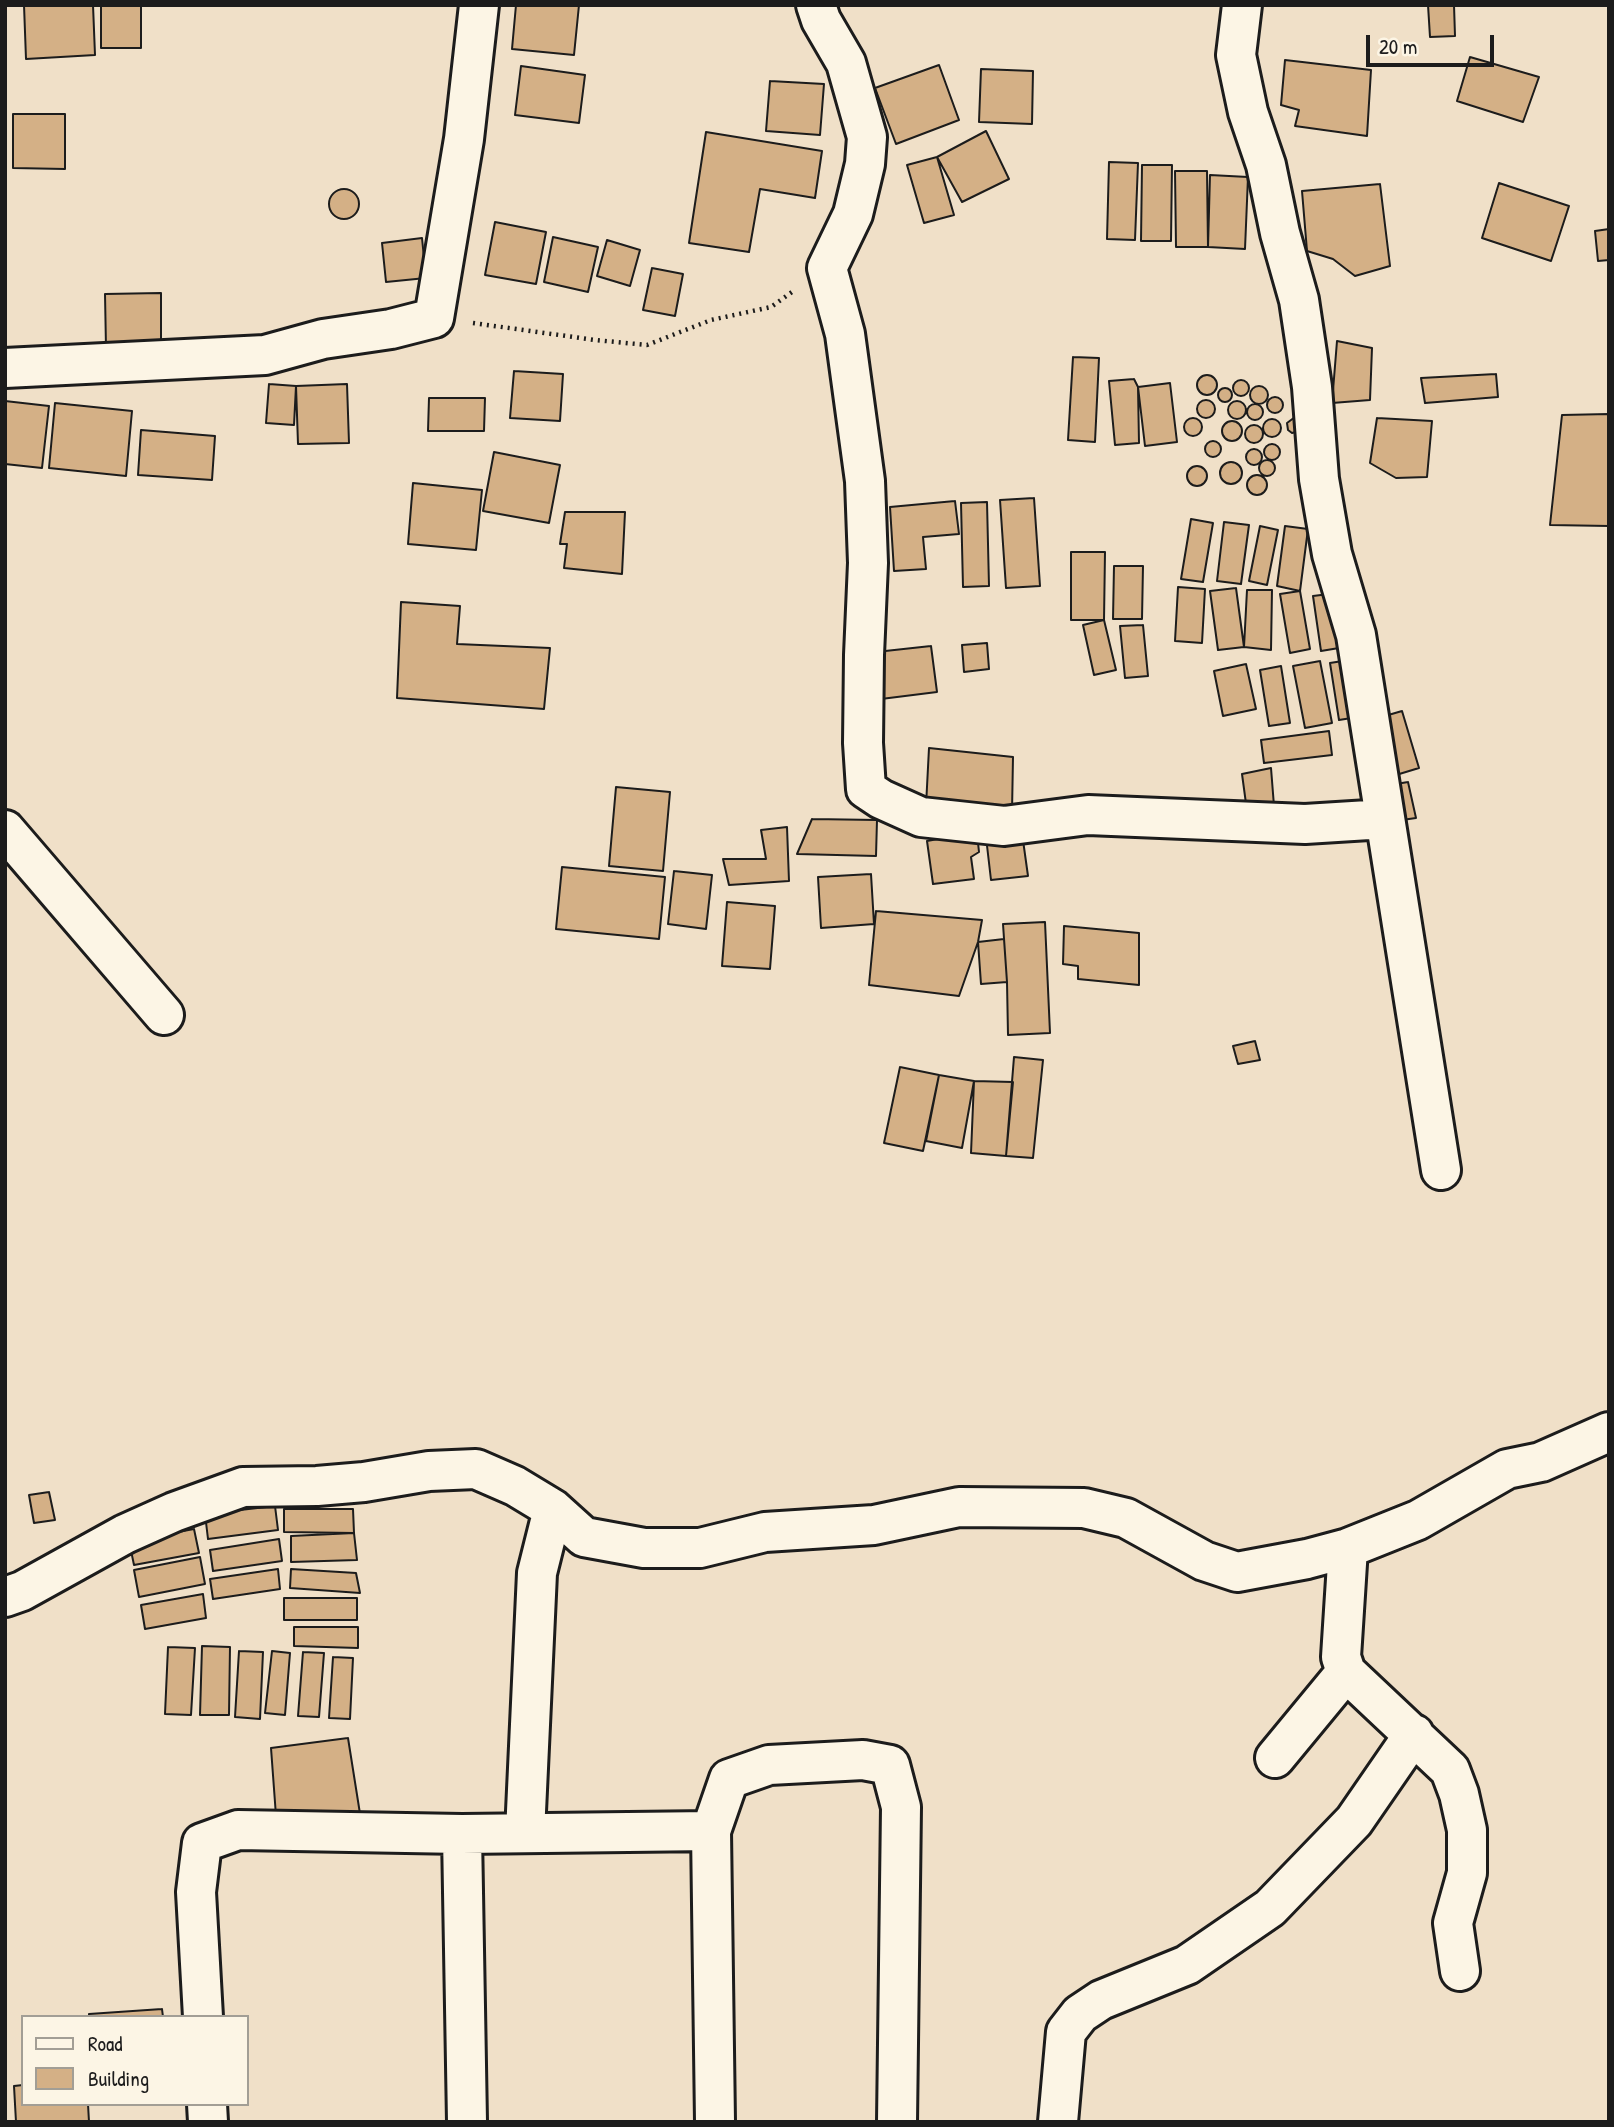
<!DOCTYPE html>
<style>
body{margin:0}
#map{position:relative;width:1614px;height:2127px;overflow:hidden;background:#f0e0c8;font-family:"Patrick Hand",sans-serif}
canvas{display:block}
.frame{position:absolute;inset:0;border:7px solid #1c1c1c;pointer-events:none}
.legend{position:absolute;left:21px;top:2015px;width:228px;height:91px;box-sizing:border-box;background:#fcf5e5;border:2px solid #a29e95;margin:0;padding:9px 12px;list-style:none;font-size:21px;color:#1c1c1c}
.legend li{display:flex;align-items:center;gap:14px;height:35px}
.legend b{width:35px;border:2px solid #a29e95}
.scale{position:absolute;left:1366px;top:35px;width:128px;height:32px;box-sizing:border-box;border:4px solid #1c1c1c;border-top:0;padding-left:9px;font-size:21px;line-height:24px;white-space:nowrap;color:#1c1c1c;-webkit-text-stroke:5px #fcf5e5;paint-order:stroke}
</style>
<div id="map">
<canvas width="1614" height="2127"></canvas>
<div class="frame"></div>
<ul class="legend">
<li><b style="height:9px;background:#fcf5e5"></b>Road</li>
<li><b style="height:19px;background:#d4b086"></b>Building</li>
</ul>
<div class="scale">20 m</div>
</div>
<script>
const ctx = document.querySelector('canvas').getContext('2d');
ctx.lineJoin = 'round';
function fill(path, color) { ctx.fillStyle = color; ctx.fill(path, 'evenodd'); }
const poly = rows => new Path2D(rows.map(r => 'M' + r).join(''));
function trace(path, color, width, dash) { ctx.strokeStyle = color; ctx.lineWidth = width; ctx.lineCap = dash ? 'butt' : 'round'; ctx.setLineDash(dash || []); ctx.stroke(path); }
const building = poly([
 [24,5,93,5,95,55,26,59,24,5],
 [101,5,141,5,141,48,101,48,101,5],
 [516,5,579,5,574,55,512,49,516,5],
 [1428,5,1454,5,1455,36,1430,37,1428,5],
 [1470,57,1539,77,1523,122,1457,101,1470,57],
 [1285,60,1371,70,1367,136,1295,126,1299,110,1281,105,1285,60],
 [939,65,959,120,896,144,875,88,939,65],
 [521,66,585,75,579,123,515,115,521,66],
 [981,69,1033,71,1032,124,979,122,981,69],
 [770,81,824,84,820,135,766,131,770,81],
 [13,114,65,114,65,169,13,168,13,114],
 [986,131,1009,179,962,202,937,157,986,131],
 [706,132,822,151,815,198,760,189,749,252,689,243,706,132],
 [937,157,954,215,924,223,907,165,937,157],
 [1109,162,1138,163,1135,240,1107,239,1109,162],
 [1142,165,1172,165,1171,241,1141,241,1142,165],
 [1175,171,1207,171,1208,247,1176,247,1175,171],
 [1210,175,1248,177,1245,249,1208,247,1210,175],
 [1499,183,1569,206,1551,261,1482,238,1499,183],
 [1380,184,1390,266,1355,276,1333,259,1307,251,1302,191,1380,184],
 '329 204a15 15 0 1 1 30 0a15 15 0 1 1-30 0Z',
 [495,222,546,232,536,284,485,275,495,222],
 [1609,229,1609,260,1598,261,1595,231,1609,229],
 [553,237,598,247,588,292,544,282,553,237],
 [422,238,426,278,386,282,382,243,422,238],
 [607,240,640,250,630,286,597,276,607,240],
 [652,268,683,274,675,316,643,310,652,268],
 [161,293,161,347,106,348,105,294,161,293],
 [1337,341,1372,348,1370,400,1332,403,1337,341],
 [1073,357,1099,358,1095,442,1068,440,1073,357],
 [514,371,563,374,560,421,510,418,514,371],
 [1496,374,1498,397,1425,403,1421,378,1496,374],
 '1197 385a10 10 0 1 1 20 0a10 10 0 1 1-20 0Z',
 [1134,379,1138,387,1139,443,1115,445,1109,381,1134,379],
 '1233 388a8 8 0 1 1 16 0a8 8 0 1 1-16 0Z',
 [1170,383,1177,442,1145,446,1138,387,1170,383],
 [269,384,296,386,294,425,266,423,269,384],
 [347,384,349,443,298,444,296,386,347,384],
 '1250 395a9 9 0 1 1 18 0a9 9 0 1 1-18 0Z',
 '1218 395a7 7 0 1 1 14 0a7 7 0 1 1-14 0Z',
 '1267 405a8 8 0 1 1 16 0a8 8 0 1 1-16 0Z',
 [429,398,485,398,484,431,428,431,429,398],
 '1197 409a9 9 0 1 1 18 0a9 9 0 1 1-18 0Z',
 '1228 410a9 9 0 1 1 18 0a9 9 0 1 1-18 0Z',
 [5,401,49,406,42,468,5,464,5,401],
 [55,403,132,411,126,476,49,468,55,403],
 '1247 412a8 8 0 1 1 16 0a8 8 0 1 1-16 0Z',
 [1609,414,1609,526,1550,525,1562,415,1609,414],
 [1295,417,1299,431,1292,433,1288,430,1287,423,1295,417],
 [1377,418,1432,421,1427,477,1396,478,1370,463,1377,418],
 '1184 427a9 9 0 1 1 18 0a9 9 0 1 1-18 0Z',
 '1263 428a9 9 0 1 1 18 0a9 9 0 1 1-18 0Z',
 '1222 431a10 10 0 1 1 20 0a10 10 0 1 1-20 0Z',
 '1245 434a9 9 0 1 1 18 0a9 9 0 1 1-18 0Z',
 [141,430,215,436,212,480,138,475,141,430],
 '1205 449a8 8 0 1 1 16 0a8 8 0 1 1-16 0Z',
 '1264 452a8 8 0 1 1 16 0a8 8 0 1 1-16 0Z',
 '1246 457a8 8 0 1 1 16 0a8 8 0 1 1-16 0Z',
 [494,452,560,465,549,523,483,511,494,452],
 '1259 468a8 8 0 1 1 16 0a8 8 0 1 1-16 0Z',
 '1220 473a11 11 0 1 1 22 0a11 11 0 1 1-22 0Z',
 '1187 476a10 10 0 1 1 20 0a10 10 0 1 1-20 0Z',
 '1247 485a10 10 0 1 1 20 0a10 10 0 1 1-20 0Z',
 [413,483,482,490,476,550,408,544,413,483],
 [1034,498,1040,586,1006,588,1000,500,1034,498],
 [955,501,959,534,923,537,926,569,894,571,890,507,955,501],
 [987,502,989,586,963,587,961,503,987,502],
 [565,512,625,512,622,574,564,568,567,544,560,544,565,512],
 [1191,519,1213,523,1203,582,1181,579,1191,519],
 [1224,522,1249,525,1241,584,1217,581,1224,522],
 [1260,526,1278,530,1267,585,1249,581,1260,526],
 [1285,526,1308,529,1300,591,1277,586,1285,526],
 [1071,552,1105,552,1104,620,1071,620,1071,552],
 [1114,566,1143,566,1142,619,1113,619,1114,566],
 [1178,587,1205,589,1202,643,1175,641,1178,587],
 [1236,588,1244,647,1218,650,1210,591,1236,588],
 [1247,590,1272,590,1271,650,1244,647,1247,590],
 [1300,591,1310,649,1290,653,1280,594,1300,591],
 [1337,593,1345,647,1321,651,1313,596,1337,593],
 [401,602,460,606,457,644,550,648,544,709,397,698,401,602],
 [1104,620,1116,670,1094,675,1083,625,1104,620],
 [1143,625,1148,676,1125,678,1120,626,1143,625],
 [987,643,989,669,964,672,962,645,987,643],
 [931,646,937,692,881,699,876,652,931,646],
 [1355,659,1364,716,1339,720,1330,663,1355,659],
 [1320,661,1332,723,1305,728,1293,666,1320,661],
 [1246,664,1256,709,1223,716,1214,671,1246,664],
 [1281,666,1290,723,1269,726,1260,670,1281,666],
 [1402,711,1419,768,1396,775,1378,718,1402,711],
 [1329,731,1332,755,1264,763,1261,740,1329,731],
 [929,748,1013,757,1012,812,926,806,929,748],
 [1271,768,1274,806,1247,811,1242,774,1271,768],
 [1408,782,1416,818,1395,821,1390,785,1408,782],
 [616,787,670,792,663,871,609,866,616,787],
 [812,819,877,820,876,856,797,854,812,819],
 [976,824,979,852,971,857,974,879,933,884,927,841,938,839,937,828,976,824],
 [787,827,789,881,729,885,723,859,766,859,761,830,787,827],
 [1022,833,1028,876,991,880,986,837,1022,833],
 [562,867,665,877,659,939,556,929,562,867],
 [674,871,712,875,706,929,668,924,674,871],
 [871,874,874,924,821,928,818,877,871,874],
 [727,902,775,906,770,969,722,966,727,902],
 [876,911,982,920,978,942,959,996,869,985,876,911],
 [1045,922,1050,1033,1008,1035,1007,982,1003,924,1045,922],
 [1064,926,1139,933,1139,985,1078,979,1078,966,1063,964,1064,926],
 [1004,939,1007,982,981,984,978,942,1004,939],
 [1255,1041,1260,1060,1238,1064,1233,1046,1255,1041],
 [1014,1057,1043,1060,1033,1158,1006,1156,1014,1057],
 [900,1067,939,1075,923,1151,884,1143,900,1067],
 [939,1075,974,1081,962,1148,926,1141,939,1075],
 [974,1081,1013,1082,1006,1156,971,1153,974,1081],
 [49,1492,55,1520,34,1523,29,1495,49,1492],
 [275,1506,278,1530,208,1539,205,1514,275,1506],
 [284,1509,353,1509,354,1533,284,1532,284,1509],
 [194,1529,199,1553,134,1565,129,1541,194,1529],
 [354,1533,357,1560,291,1562,291,1536,354,1533],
 [279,1539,282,1561,213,1571,210,1550,279,1539],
 [200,1557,205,1584,139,1597,134,1570,200,1557],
 [278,1569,280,1589,213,1599,210,1579,278,1569],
 [291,1569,356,1573,360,1593,290,1588,291,1569],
 [203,1594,206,1618,145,1629,141,1605,203,1594],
 [284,1598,357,1598,357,1620,284,1620,284,1598],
 [294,1627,358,1627,358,1648,294,1646,294,1627],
 [202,1646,230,1647,229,1715,200,1715,202,1646],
 [168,1647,195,1648,191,1715,165,1714,168,1647],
 [239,1651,263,1652,260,1719,235,1717,239,1651],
 [272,1651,290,1653,285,1715,265,1713,272,1651],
 [303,1652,324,1653,319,1717,298,1716,303,1652],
 [333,1657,353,1658,350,1719,329,1718,333,1657],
 [348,1738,361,1820,276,1816,271,1748,348,1738],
 [162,2009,163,2017,89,2017,89,2014,162,2009],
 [23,2085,23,2104,88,2104,89,2122,16,2122,14,2086,23,2085]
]);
fill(building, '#d4b086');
trace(building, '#1c1c1c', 2);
const minor = poly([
 [816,5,821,20,846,63,867,137,865,164,853,214,827,268,845,334,865,481,868,563,864,655,863,743,866,789,881,799,921,817,1004,826,1088,815,1305,824,1385,819],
 [1242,5,1236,55,1248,112,1266,165,1280,233,1299,300,1312,387,1319,479,1332,554,1356,635,1441,1170],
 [5,368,265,355,323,339,391,329,434,318,464,139,479,5],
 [5,830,164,1015],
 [1348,1548,1341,1657,1346,1672,1450,1770,1459,1794,1467,1830,1467,1873,1453,1923,1460,1971],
 [5,1597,22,1591,125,1534,174,1512,243,1487,317,1486,364,1482,429,1471,476,1469,515,1486,553,1509,584,1537,644,1548,700,1548,765,1532,874,1525,959,1507,1084,1508,1126,1518,1204,1561,1237,1572,1307,1559,1348,1548,1418,1520,1507,1469,1541,1462,1609,1432],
 [1275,1758,1346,1672],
 [525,1833,537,1573,553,1509],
 [462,1834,467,2122],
 [203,2017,196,1892,202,1843,238,1830,462,1834,711,1831],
 [207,2104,208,2122],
 [715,2122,711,1831,729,1779,769,1765,863,1760,890,1765,901,1807,897,2122],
 [1058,2122,1066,2032,1080,2014,1101,2000,1187,1965,1270,1908,1354,1821,1414,1734]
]);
trace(minor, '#1c1c1c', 44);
trace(poly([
 [473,323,595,340,647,345,711,320,771,307,792,292]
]), '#1c1c1c', 4.5, [2, 5]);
trace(minor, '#fcf5e5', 38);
</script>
